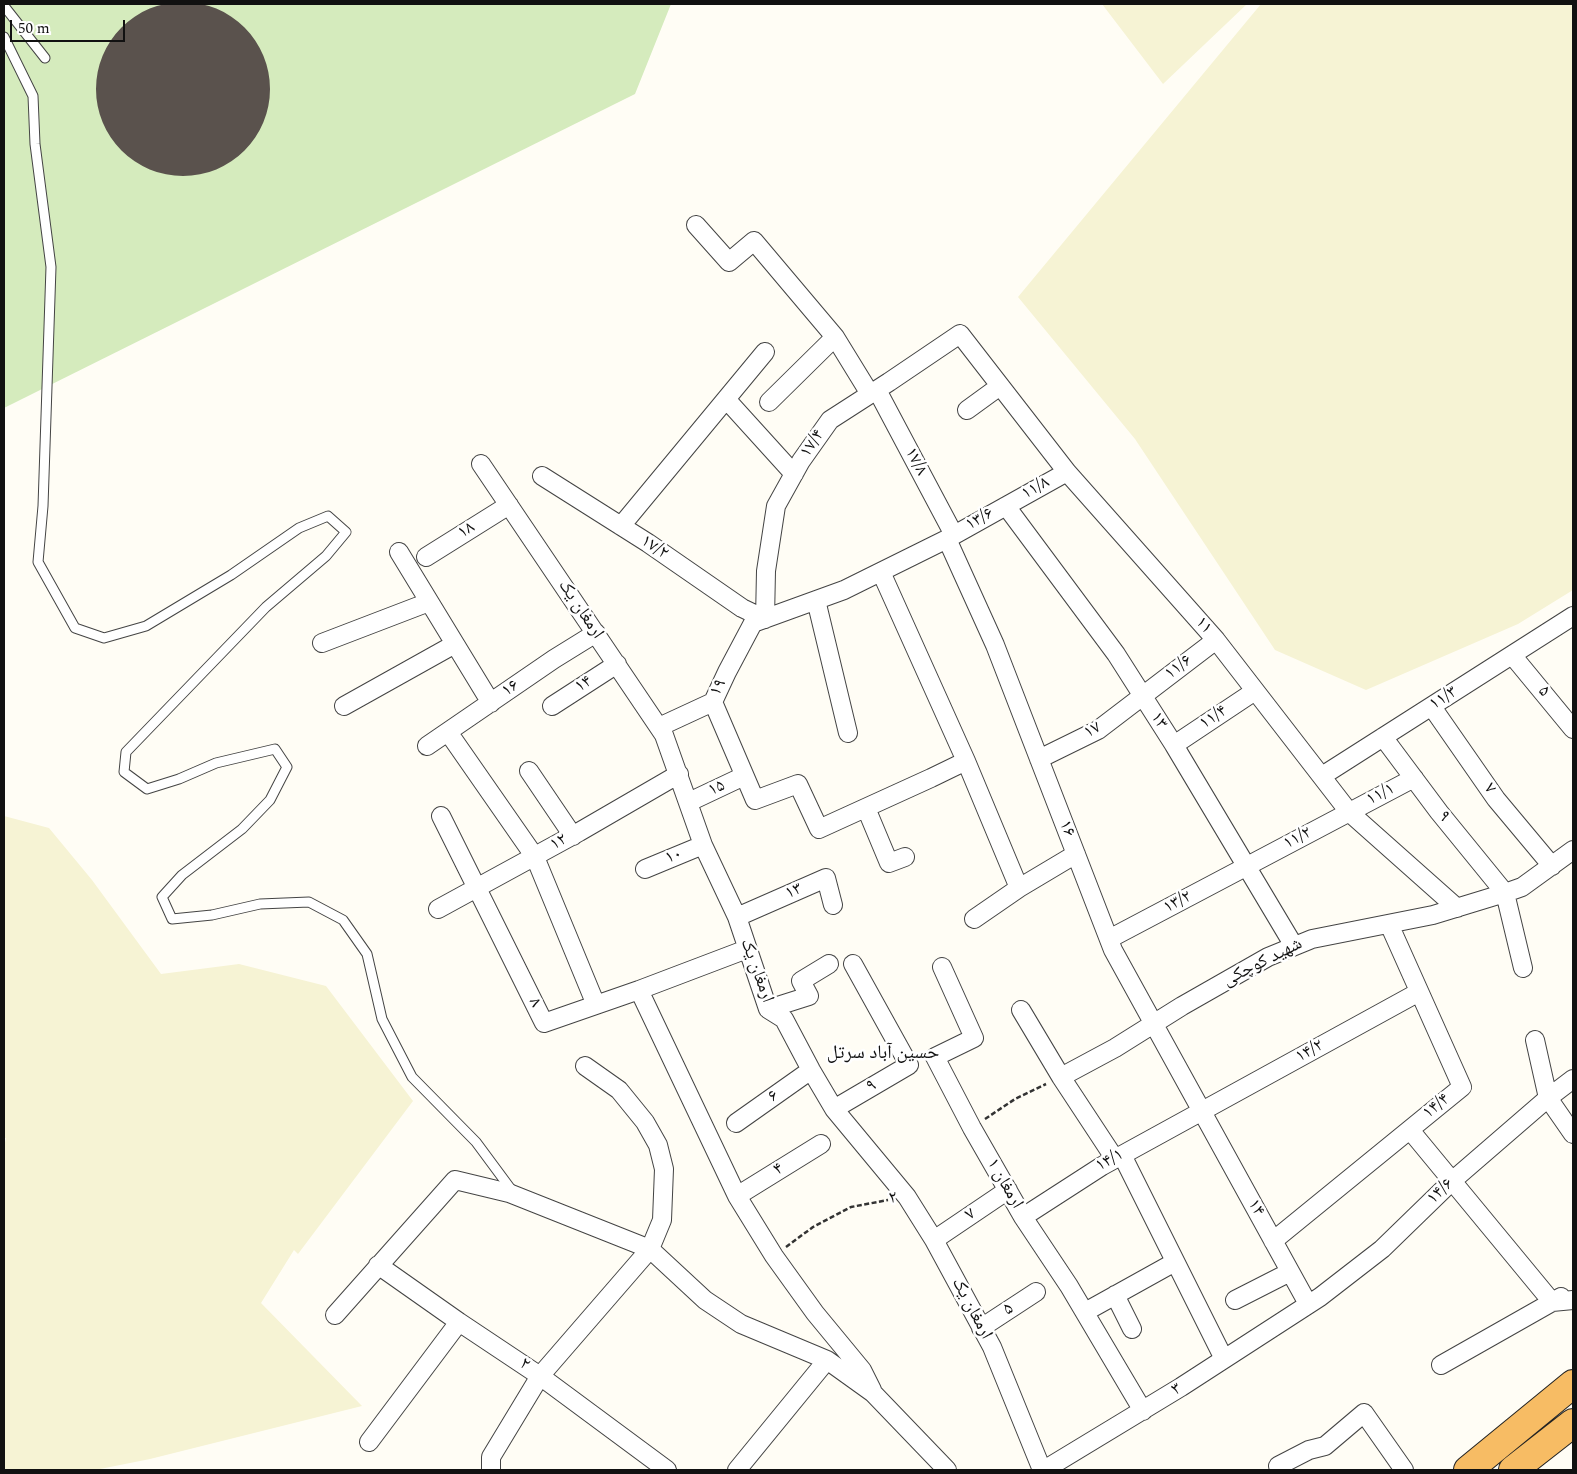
<!DOCTYPE html>
<meta charset="utf-8">
<style>
body{margin:0}
#map{position:relative;width:1577px;height:1474px;overflow:hidden;background:#fffdf5;font-family:Spectral,serif}
canvas{display:block}
.frame{position:absolute;inset:0;border:5px solid #111;pointer-events:none}
.scale{position:absolute;left:10px;top:20px;width:115px;height:22px;box-sizing:border-box;border:2px solid #111;border-top:0;padding-left:6px;font-size:15px;line-height:18px;white-space:nowrap;color:#111;-webkit-text-stroke:4px #fff;paint-order:stroke}
</style>
<div id="map">
<canvas width="1577" height="1474"></canvas>
<div class="frame"></div>
<div class="scale">50 m</div>
</div>
<script>
const ctx = document.querySelector('canvas').getContext('2d');
ctx.lineJoin = 'round';
function fill(path, color) { ctx.fillStyle = color; ctx.fill(path, 'evenodd'); }
const poly = rows => new Path2D(rows.map(r => 'M' + r).join(''));
function trace(path, color, width, dash) { ctx.strokeStyle = color; ctx.lineWidth = width; ctx.lineCap = dash ? 'butt' : 'round'; ctx.setLineDash(dash || []); ctx.stroke(path); }
function label(font, color, halo, rows, align = 'center') {
  ctx.font = font + ' Spectral,"Noto Naskh Arabic",serif'; ctx.lineWidth = 5; ctx.setLineDash([]); ctx.textBaseline = 'middle'; ctx.strokeStyle = halo; ctx.fillStyle = color; for (const [text, x, y, turn = 0] of rows) {
    ctx.save(); ctx.translate(x, y); ctx.rotate((+turn || 0) * Math.PI / 180); ctx.textAlign = isNaN(turn) ? turn : align; if (halo) ctx.strokeText(text, 0, 0); ctx.fillText(text, 0, 0); ctx.restore();
  }
}
fill(poly([
 [1102,4,1247,4,1163,84],
 [1261,4,1573,4,1573,590,1518,624,1366,690,1275,650,1135,439,1018,297],
 [4,816,49,828,92,880,161,974,239,964,326,986,413,1101,298,1254,294,1250,261,1303,362,1406,150,1459,95,1470,4,1470,4,1147,6,1138,4,1138]
]), '#f6f3d4');
fill(poly([
 [4,4,671,4,635,94,4,408]
]), '#d5ebbd');
fill(poly([
 '96 89a87 87 0 1 1 174 0a87 87 0 1 1-174 0Z'
]), '#5a524d');
const service = poly([
 [4,6,45,58],
 [4,37,33,96,35,144,51,267,43,506,38,562,75,628,104,638,146,626,231,575,299,528,328,516,346,532,326,556,266,607,126,752,124,772,147,789,179,779,216,763,275,749,287,767,270,800,242,829,182,875,162,897,172,919,212,915,260,904,309,902,343,920,367,954,382,1019,412,1077,476,1142,513,1192]
]);
const minor = poly([
 [696,225,729,262,754,241,835,337,870,394],
 [877,390,954,535],
 [726,399,794,474],
 [769,402,835,337],
 [967,410,1000,386],
 [481,464,664,735,703,845,737,917,768,1009,784,1019,811,1070,834,1109,907,1197,934,1240,992,1347,1042,1470],
 [542,476,648,543,742,608,765,619,766,571,776,506,801,461,830,420,889,382,960,334,1067,472,1216,640,1349,812,1457,908],
 [1006,506,1116,654,1174,745,1294,946],
 [621,526,765,352],
 [947,539,995,645,1113,950,1308,1304],
 [399,552,491,703],
 [426,557,509,505],
 [881,572,966,761,1019,888],
 [816,600,848,733],
 [322,643,429,602],
 [1512,655,1573,729],
 [713,702,755,800,798,784,819,829,931,778,966,761],
 [344,706,455,644],
 [552,706,617,664],
 [1432,707,1496,799,1552,866],
 [659,727,713,702,727,672,753,623,844,590,947,539,1067,472],
 [448,732,535,857,596,1005],
 [1383,737,1439,812,1505,893,1523,968],
 [1174,745,1255,691],
 [427,746,554,659,596,633],
 [1039,759,1098,730,1216,640],
 [529,771,573,836],
 [1322,776,1573,616],
 [689,802,744,776],
 [866,808,889,863,905,857],
 [441,816,544,1023,639,990,747,949],
 [645,869,703,845],
 [438,909,579,832,679,774],
 [737,917,826,878,833,905],
 [974,919,1019,888,1076,854],
 [1109,939,1414,778],
 [942,967,974,1038,935,1057,972,1128,1023,1217,1069,1286,1143,1411],
 [639,990,737,1196,774,1256,815,1313,862,1370,872,1390],
 [768,1009,809,996,801,981,829,964],
 [1021,1010,1061,1077,1115,1159],
 [1535,1040,1548,1098,1573,1134],
 [585,1066,619,1090,645,1122,658,1145,664,1169,662,1220,650,1249,705,1300,741,1324,827,1360,873,1393,947,1470],
 [1061,1077,1115,1048,1182,1006,1268,957,1312,939,1433,915,1505,893,1522,887,1573,850],
 [834,1109,909,1065,853,964],
 [736,1123,811,1070],
 [1410,1130,1552,1302,1573,1300],
 [1122,1155,1224,1359],
 [737,1196,821,1144],
 [1023,1217,1102,1166,1419,992],
 [934,1240,1008,1190],
 [1273,1241,1462,1087,1389,924],
 [378,1265,459,1322,540,1376,667,1470],
 [1115,1295,1132,1329],
 [1235,1300,1290,1272],
 [1085,1312,1175,1262],
 [335,1315,455,1180,509,1193,650,1249,540,1376,491,1457,491,1470],
 [981,1328,1036,1292],
 [1441,1365,1561,1297],
 [369,1442,459,1322],
 [1278,1466,1309,1450,1325,1446,1364,1413,1404,1470],
 [737,1470,827,1360],
 [1044,1470,1181,1387,1320,1297,1382,1249,1452,1181,1548,1098,1573,1079]
]);
const trunk = poly([
 [1468,1470,1573,1384],
 [1513,1470,1573,1423]
]);
trace(service, '#444', 11);
trace(minor, '#444', 20);
trace(trunk, '#222', 30);
trace(poly([
 [985,1119,1015,1099,1046,1084],
 [786,1247,813,1227,851,1207,888,1200]
]), '#333', 2.5, [5, 2.5]);
trace(service, '#fff', 9);
trace(minor, '#fff', 18);
trace(trunk, '#f7bc64', 28);
label('18px', '#111', '#fff', [
 ["۱۷/۴",813,444,-56],
 ["۱۷/۸",915,462,62],
 ["۱۱/۸",1036,489,-29],
 ["۱۳/۶",980,520,-29],
 ["۱۸",467,531,-32],
 ["۱۷/۲",654,548,34],
 ["ارمغان یک",580,610,56],
 ["۱۱",1203,626,49],
 ["۱۱/۶",1179,668,-37],
 ["۱۴",584,685,-33],
 ["۱۹",719,688,-63],
 ["۱۶",511,689,-34],
 ["۵",1543,692,51],
 ["۱۱/۳",1444,699,-33],
 ["۱۱/۴",1214,718,-34],
 ["۱۳",1158,721,57],
 ["۱۷",1093,731,-30],
 ["۱۵",717,789,-25],
 ["۷",1489,789,55],
 ["۱۱/۱",1381,795,-27],
 ["۹",1443,817,52],
 ["۱۶",1066,829,69],
 ["۱۱/۲",1298,839,-28],
 ["۱۲",559,843,-29],
 ["۱۰",674,857,-22],
 ["۱۳",794,892,-23],
 ["۱۳/۲",1178,903,-28],
 ["شهید کوچکی",1263,963,-27],
 ["ارمغان یک",756,971,70],
 ["۸",534,1003,63],
 ["۱۴/۲",1310,1052,-29],
 ["۹",872,1087,-31],
 ["۶",774,1097,-35],
 ["۱۴/۴",1437,1107,-39],
 ["۱۴/۱",1110,1161,-29],
 ["۴",779,1170,-32],
 ["ارمغان ۱",1004,1184,60],
 ["۱۴/۶",1441,1192,-43],
 ["۲",893,1199,-10],
 ["۱۴",1255,1208,61],
 ["۷",971,1215,-34],
 ["ارمغان یک",971,1309,62],
 ["۵",1009,1310,-34],
 ["۲",524,1365,34],
 ["۳",1177,1390,-32]
]);
label('19px', '#111', '#fff', [
 ["حسین آباد سرتل",883,1054]
]);
</script>
